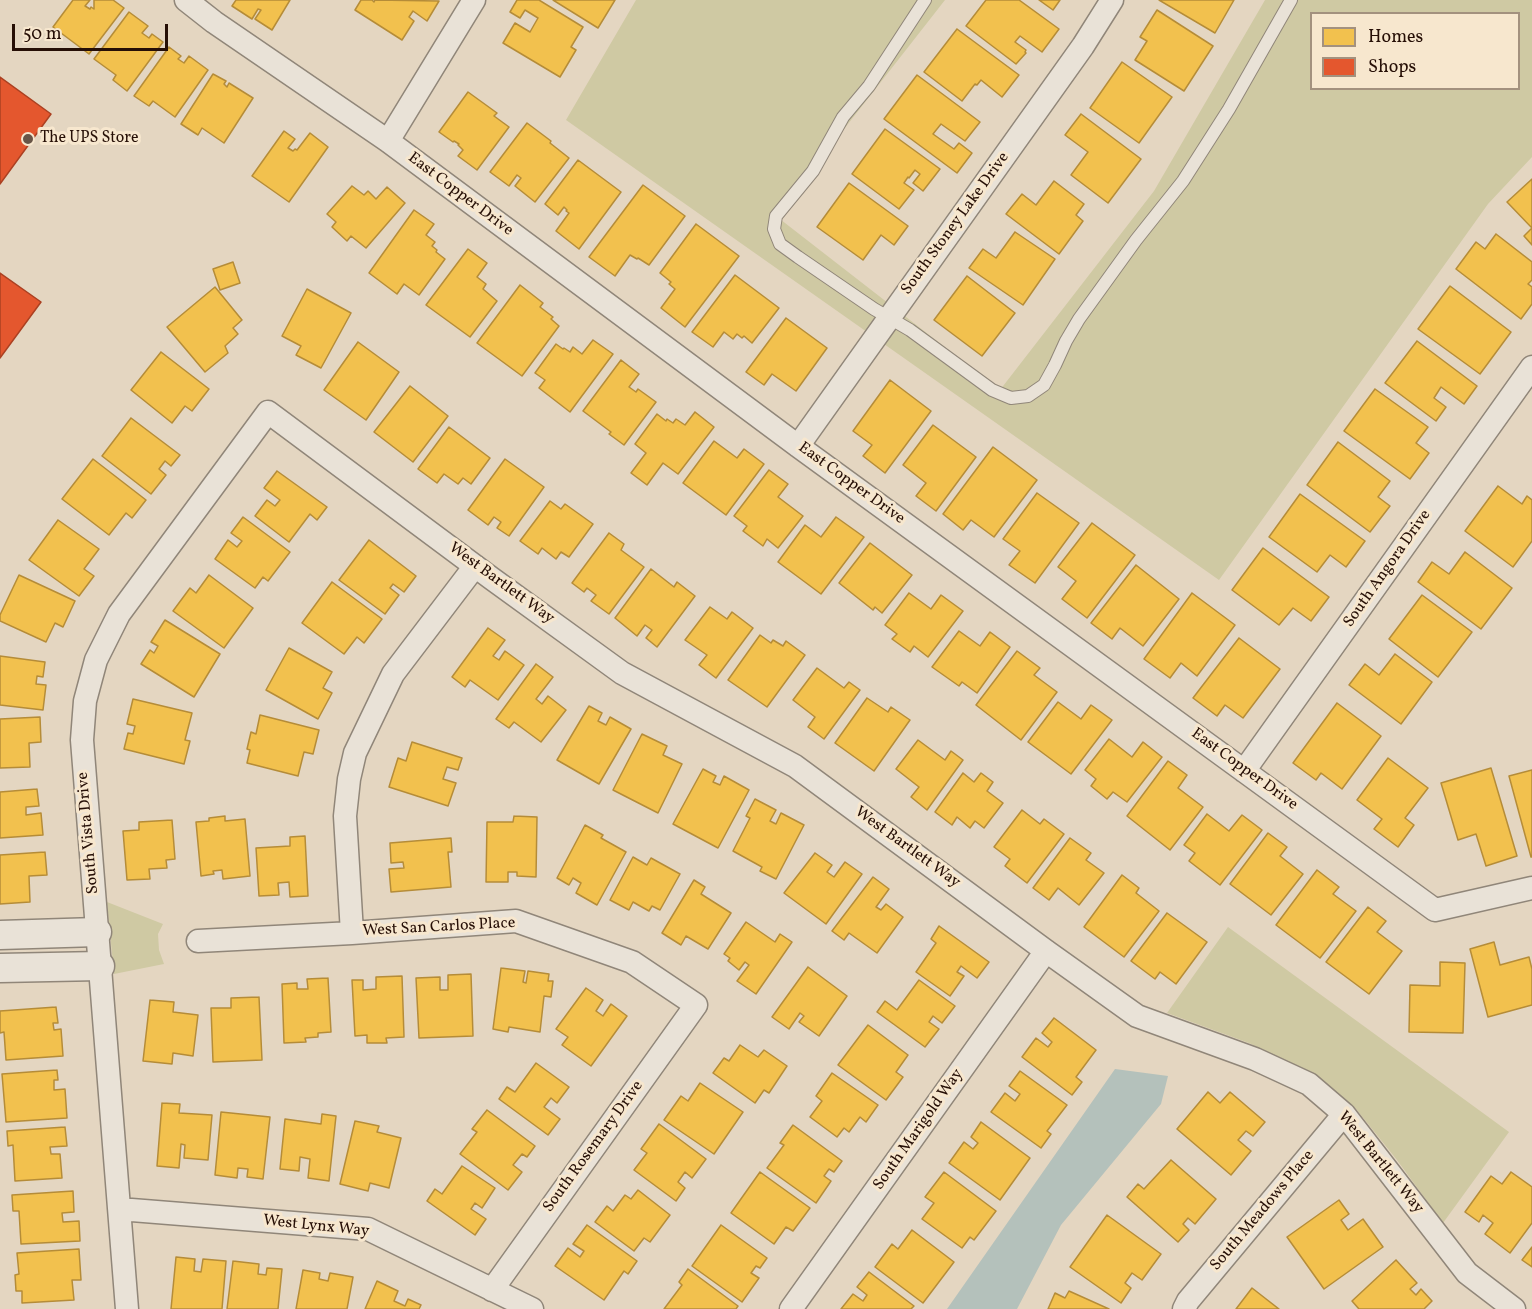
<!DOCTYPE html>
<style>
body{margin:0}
#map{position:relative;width:1532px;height:1309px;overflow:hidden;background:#e4d6c1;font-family:Vollkorn,serif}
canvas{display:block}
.legend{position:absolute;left:1310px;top:12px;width:210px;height:78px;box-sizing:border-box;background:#f7e7ce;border:2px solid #a3917e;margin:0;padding:8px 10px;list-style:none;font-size:18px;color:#260f06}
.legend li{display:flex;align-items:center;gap:12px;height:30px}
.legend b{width:30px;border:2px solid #a3917e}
.scale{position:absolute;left:12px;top:24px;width:156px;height:27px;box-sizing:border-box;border:3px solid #260f06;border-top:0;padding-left:8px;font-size:18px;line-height:21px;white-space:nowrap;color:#260f06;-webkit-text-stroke:4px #f7e7ce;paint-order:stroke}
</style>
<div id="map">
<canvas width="1532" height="1309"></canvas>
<ul class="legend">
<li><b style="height:16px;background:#f2c14e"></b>Homes</li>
<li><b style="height:16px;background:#e4572e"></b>Shops</li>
</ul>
<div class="scale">50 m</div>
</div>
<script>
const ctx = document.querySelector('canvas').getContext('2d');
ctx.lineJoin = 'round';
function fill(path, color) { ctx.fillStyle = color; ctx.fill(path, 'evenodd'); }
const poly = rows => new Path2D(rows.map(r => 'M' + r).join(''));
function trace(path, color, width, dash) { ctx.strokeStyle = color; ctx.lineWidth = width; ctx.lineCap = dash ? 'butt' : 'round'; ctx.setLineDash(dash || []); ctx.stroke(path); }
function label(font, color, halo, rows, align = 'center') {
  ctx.font = font + ' Vollkorn,serif'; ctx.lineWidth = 6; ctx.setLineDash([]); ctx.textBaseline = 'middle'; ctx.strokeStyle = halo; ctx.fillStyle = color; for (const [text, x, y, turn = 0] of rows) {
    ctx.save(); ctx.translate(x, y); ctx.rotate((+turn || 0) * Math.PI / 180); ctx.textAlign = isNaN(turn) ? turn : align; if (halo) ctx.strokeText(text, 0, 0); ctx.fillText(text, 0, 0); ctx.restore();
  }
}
fill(poly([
 [636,0,945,0,776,216,1000,390,1154,191,1265,0,1532,0,1532,157,1488,204,1219,580,566,120],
 [1312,14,1518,14,1518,88,1312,88],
 [107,902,163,924,158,934,159,950,164,964,114,974],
 [1228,927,1509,1132,1443,1223,1397,1160,1356,1109,1314,1075,1249,1043,1167,1013]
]), '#cfc9a3');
fill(poly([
 [1115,1069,1168,1076,1161,1104,1061,1225,1017,1309,947,1309]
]), '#b4c1bb');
const homes = poly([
 [73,0,90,0,85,6,90,9,91,7,94,9,94,0,113,0,124,8,89,54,53,27,73,0],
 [236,0,290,0,272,30,255,19,261,10,258,9,252,19,232,6,236,0],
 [361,0,372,0,374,2,375,0,439,1,427,21,413,11,409,17,414,21,402,40,355,10,361,0],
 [517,0,539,0,583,27,571,47,576,50,560,77,503,43,515,23,530,32,538,18,525,10,520,18,510,12,517,0],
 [553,0,615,0,598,28,553,0],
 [986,0,1019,0,1059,29,1042,52,1020,36,1015,42,1026,50,1025,52,1026,53,1016,64,966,26,986,0],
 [1039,0,1060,0,1053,10,1039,0],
 [1159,0,1234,0,1215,33,1159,0],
 [1157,10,1213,46,1184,91,1135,60,1147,41,1140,37,1157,10],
 [129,12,148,26,142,33,149,38,152,34,163,42,127,91,113,80,116,75,94,59,129,12],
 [957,29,1019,75,1002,97,981,80,977,85,975,84,962,101,924,72,957,29],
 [169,47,181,56,178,59,184,63,189,56,208,70,175,117,153,101,149,106,134,96,169,47],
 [1122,62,1172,97,1139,143,1090,108,1122,62],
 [213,74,226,81,224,84,227,87,229,83,253,98,224,143,202,128,198,135,181,124,213,74],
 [917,75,980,122,965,141,941,124,933,134,954,149,959,143,972,153,957,173,884,119,917,75],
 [468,92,497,113,494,116,509,127,477,170,458,156,463,150,458,145,459,144,454,141,453,142,439,132,468,92],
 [1081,114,1141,159,1108,203,1071,175,1088,152,1065,135,1081,114],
 [527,123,551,141,550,143,569,158,535,202,515,186,521,178,517,175,509,186,490,172,527,123],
 [885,129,940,169,923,191,913,183,920,174,915,170,909,178,908,177,904,183,914,190,899,209,852,174,885,129],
 [284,131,295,139,288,148,293,151,295,149,297,150,310,133,328,147,289,202,252,176,284,131],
 [578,160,621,192,579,249,556,231,569,213,566,211,567,210,564,207,558,215,545,204,578,160],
 [1532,179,1532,245,1524,236,1532,228,1507,202,1532,179],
 [1054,181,1084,204,1076,215,1083,221,1059,254,1006,214,1022,194,1036,205,1054,181],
 [849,183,908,226,894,245,881,235,863,260,817,227,849,183],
 [643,185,685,216,649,265,638,258,637,259,630,255,615,276,589,257,643,185],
 [352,186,364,195,368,191,376,199,387,187,405,203,366,248,351,236,347,241,332,227,336,222,327,214,352,186],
 [414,210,434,224,426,235,435,242,432,246,437,250,436,252,445,259,419,295,404,284,397,294,369,273,414,210],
 [696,224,739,256,685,327,661,308,675,289,669,284,671,282,660,273,696,224],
 [1015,232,1055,259,1023,305,969,268,983,249,996,258,1015,232],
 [1496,234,1532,262,1532,280,1528,284,1532,287,1532,304,1521,319,1456,269,1476,242,1485,249,1496,234],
 [468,249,487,263,477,277,486,284,483,289,497,301,470,337,426,305,468,249],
 [233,262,240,283,220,290,213,269,233,262],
 [735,275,779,308,752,343,744,336,742,338,737,334,733,339,724,332,713,347,692,332,735,275],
 [967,276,1015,313,982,356,934,320,967,276],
 [520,285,543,303,540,307,553,317,551,319,559,326,522,376,477,343,520,285],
 [1450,286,1511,332,1480,374,1418,329,1450,286],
 [215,287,242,320,233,328,238,334,225,346,228,353,205,372,167,327,215,287],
 [307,289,351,313,321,368,296,355,301,346,282,336,307,289],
 [786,318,827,348,796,391,772,374,764,385,746,372,786,318],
 [593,340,613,354,570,412,539,388,545,380,535,373,556,344,563,349,564,348,570,352,573,347,582,354,593,340],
 [1417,341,1477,386,1464,404,1441,387,1434,398,1446,407,1436,421,1385,383,1417,341],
 [358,342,399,372,366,420,324,390,358,342],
 [161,352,209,389,192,411,185,406,172,423,131,390,161,352],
 [621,360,639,374,629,387,636,392,638,389,656,402,624,445,609,434,611,432,583,411,621,360],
 [890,380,931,411,885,473,863,456,872,445,853,431,890,380],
 [410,386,448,416,413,462,374,432,410,386],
 [1375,389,1428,427,1416,443,1429,453,1410,479,1344,431,1375,389],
 [695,412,714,427,678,474,663,463,647,485,631,473,646,453,635,444,657,414,666,421,667,419,673,423,676,419,685,425,695,412],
 [131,418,180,455,171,466,165,461,159,469,166,475,151,494,102,456,131,418],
 [933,425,976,457,936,511,916,496,926,483,903,465,933,425],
 [449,427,490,458,471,484,463,478,458,484,444,474,437,483,418,469,449,427],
 [714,441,737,458,744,449,764,464,726,515,683,483,714,441],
 [1338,442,1390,481,1378,497,1390,506,1370,532,1307,485,1338,442],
 [993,447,1037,480,994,537,971,520,963,530,943,514,993,447],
 [93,459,146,500,132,518,126,513,109,535,62,499,93,459],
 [505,459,544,487,509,536,497,528,501,522,494,517,488,525,468,510,505,459],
 [769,470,788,484,778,497,803,516,778,548,767,539,763,546,743,531,747,526,734,516,769,470],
 [277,471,327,507,317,520,310,514,289,542,255,516,267,500,275,506,280,500,264,488,277,471],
 [1498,486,1522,504,1527,496,1532,500,1532,541,1513,567,1465,531,1498,486],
 [1037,493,1079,523,1035,583,1009,565,1020,551,1003,539,1037,493],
 [1300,494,1365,541,1346,567,1330,555,1317,572,1269,537,1300,494],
 [550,501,561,509,565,504,593,524,569,557,561,552,556,559,542,548,538,554,520,541,550,501],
 [243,517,290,552,268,581,263,577,255,588,215,559,228,540,237,547,242,541,231,533,243,517],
 [836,517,864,537,821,594,778,562,805,525,821,537,836,517],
 [58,520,99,549,84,569,94,576,79,596,29,560,58,520],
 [1092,523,1135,555,1087,618,1062,599,1076,581,1058,567,1092,523],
 [609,533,624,544,621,550,644,567,609,614,591,601,596,595,587,588,584,592,572,583,609,533],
 [369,540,416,576,404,592,393,584,390,588,399,595,385,614,339,580,369,540],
 [870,543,912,575,882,613,875,607,873,610,839,583,870,543],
 [1263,548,1329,597,1311,621,1293,608,1279,625,1232,590,1263,548],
 [1465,552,1512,588,1481,629,1418,582,1432,562,1449,574,1465,552],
 [1136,565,1179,599,1143,646,1120,628,1112,639,1091,623,1136,565],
 [651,569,674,587,677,582,695,596,657,647,646,638,652,630,645,625,637,636,615,618,651,569],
 [19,575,75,601,63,627,55,623,46,642,0,621,0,615,19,575],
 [209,575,253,608,224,648,173,611,190,588,196,593,209,575],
 [332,582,382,619,364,643,357,637,344,654,302,623,332,582],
 [909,593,931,609,941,595,963,611,928,657,914,646,910,652,892,639,897,634,885,625,909,593],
 [1192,593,1235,625,1197,676,1181,663,1170,678,1144,659,1192,593],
 [1422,595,1472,632,1438,677,1389,639,1422,595],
 [710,607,727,619,732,612,753,628,716,678,699,665,707,655,685,640,710,607],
 [165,620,220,654,194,697,141,664,150,650,154,653,158,646,151,642,165,620],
 [488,628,505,640,493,656,499,660,505,651,524,665,498,700,470,680,465,687,452,677,488,628],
 [959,631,980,646,990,632,1010,647,977,693,962,682,959,686,932,667,959,631],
 [760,635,771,643,773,640,783,646,786,641,805,655,767,707,728,680,760,635],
 [1239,638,1280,669,1243,718,1225,705,1217,716,1193,698,1239,638],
 [289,648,332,672,323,688,332,693,318,719,266,690,289,648],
 [1017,651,1040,668,1034,675,1057,692,1021,740,976,705,1017,651],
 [1395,654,1432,682,1401,724,1349,685,1365,664,1379,675,1395,654],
 [0,656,45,662,43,677,37,676,36,684,46,685,43,710,0,705,0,656],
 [536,664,553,677,536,699,542,704,548,696,566,710,541,742,514,722,509,728,496,719,536,664],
 [817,668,844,688,849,682,860,690,824,739,808,727,815,717,793,700,817,668],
 [867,698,888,712,891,707,910,720,874,771,835,743,867,698],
 [133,699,192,713,185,740,190,741,184,764,124,749,128,733,133,734,135,726,127,724,133,699],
 [1058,702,1081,719,1091,705,1112,720,1071,774,1028,742,1058,702],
 [1337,703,1381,736,1342,789,1321,773,1316,780,1293,763,1337,703],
 [589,706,602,713,598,721,606,725,610,717,631,729,599,784,557,760,589,706],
 [260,715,319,730,313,754,304,752,298,776,247,763,250,750,247,749,251,732,256,734,260,715],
 [40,717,41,742,29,743,30,767,0,768,0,719,40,717],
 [642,734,667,746,663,755,682,764,658,813,613,790,642,734],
 [1109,739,1132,757,1143,742,1162,757,1127,802,1113,792,1107,799,1091,786,1096,779,1085,770,1109,739],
 [918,740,945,760,951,751,963,760,927,810,911,797,919,787,896,769,918,740],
 [412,742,462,758,458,770,447,767,443,779,456,783,448,806,389,787,398,758,406,761,412,742],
 [1388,758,1428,788,1405,818,1414,825,1398,847,1374,829,1382,819,1357,800,1388,758],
 [1168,761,1187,775,1178,788,1203,807,1170,850,1127,816,1168,761],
 [1491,768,1517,856,1486,866,1476,834,1458,840,1441,783,1491,768],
 [703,769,716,776,713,782,720,785,724,776,749,790,718,848,673,824,703,769],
 [1532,770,1532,857,1531,857,1509,776,1532,770],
 [963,773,974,782,981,773,993,782,987,791,1003,803,984,828,975,821,970,828,957,817,952,825,935,812,963,773],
 [37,789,39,806,26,807,26,815,41,813,43,835,0,838,0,792,37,789],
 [755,799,776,810,770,821,776,824,781,813,804,825,776,879,760,871,762,867,733,851,750,818,746,816,755,799],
 [1022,810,1040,824,1044,819,1064,834,1027,883,1005,866,1010,859,994,847,1022,810],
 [1207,814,1229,831,1242,815,1262,830,1220,885,1189,861,1195,853,1184,845,1207,814],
 [225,816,225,821,245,819,250,876,223,879,222,870,213,871,214,874,201,876,196,822,209,821,209,818,225,816],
 [514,816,537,817,536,877,517,876,517,872,508,872,508,882,486,882,487,822,513,822,514,816],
 [172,820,175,859,166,860,167,868,149,869,150,879,127,880,123,831,139,830,139,822,172,820],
 [585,825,603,835,601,838,626,852,597,905,576,893,581,883,573,878,569,885,557,878,585,825],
 [1268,833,1287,847,1280,856,1303,874,1271,915,1230,884,1268,833],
 [305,836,308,896,290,897,289,882,278,883,279,895,259,896,256,848,290,846,290,837,305,836],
 [451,838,452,852,448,852,451,887,391,892,389,869,404,868,403,862,391,863,390,843,451,838],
 [1070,838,1091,853,1086,860,1104,873,1079,905,1058,888,1049,900,1033,888,1070,838],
 [45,852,47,875,29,876,30,902,0,904,0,855,45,852],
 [815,853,832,865,827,872,834,877,845,862,862,874,826,924,784,893,815,853],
 [633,857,647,865,651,858,680,874,660,910,652,906,649,911,633,902,629,910,610,900,633,857],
 [1317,870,1339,887,1333,894,1356,911,1320,958,1276,925,1317,870],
 [1122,875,1139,888,1136,893,1159,911,1124,957,1084,927,1122,875],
 [873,877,889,889,876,907,881,910,886,904,903,917,877,953,849,933,844,940,832,931,873,877],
 [694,880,705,887,701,894,731,913,708,949,686,936,681,945,662,933,694,880],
 [1368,907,1386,921,1377,932,1402,951,1369,994,1326,962,1368,907],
 [1167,913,1207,942,1176,984,1160,972,1155,979,1131,961,1167,913],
 [746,922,775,942,780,934,792,942,756,994,737,981,749,965,745,962,739,970,728,961,730,958,724,954,746,922],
 [939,926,989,962,977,978,961,966,957,972,964,976,950,996,916,972,936,943,931,939,939,926],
 [1494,942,1500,965,1529,957,1532,969,1532,1005,1488,1017,1470,949,1494,942],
 [1440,962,1465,963,1463,1033,1409,1032,1410,985,1440,986,1440,962],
 [808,967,847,996,819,1036,799,1022,804,1016,800,1013,789,1029,772,1017,808,967],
 [501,968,525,971,523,982,526,983,528,971,549,974,548,981,553,981,551,997,544,996,540,1032,509,1027,508,1032,493,1029,501,968],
 [471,974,473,1036,419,1038,416,978,440,977,440,990,448,990,448,975,471,974],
 [402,976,404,1037,386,1038,387,1043,367,1043,367,1035,355,1036,352,980,363,980,363,990,376,989,376,977,402,976],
 [328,978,331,1032,318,1033,318,1037,305,1038,306,1042,284,1043,282,984,297,983,297,989,308,989,307,979,328,978],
 [919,980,955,1006,942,1023,933,1016,929,1022,939,1029,925,1047,877,1012,885,1001,897,1010,919,980],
 [586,988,603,1000,596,1011,603,1016,611,1004,627,1016,591,1066,562,1045,568,1037,556,1029,586,988],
 [259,997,262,1060,213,1062,211,1008,231,1008,231,998,259,997],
 [150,1000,174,1002,173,1012,198,1015,193,1056,173,1053,172,1064,143,1061,150,1000],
 [56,1007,58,1023,53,1023,54,1030,61,1029,63,1056,6,1060,4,1032,0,1033,0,1011,56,1007],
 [1054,1018,1096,1050,1076,1077,1082,1082,1072,1095,1022,1057,1036,1038,1048,1047,1052,1042,1042,1033,1054,1018],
 [868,1025,908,1055,896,1072,903,1077,886,1100,838,1065,868,1025],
 [740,1045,758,1057,764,1050,787,1066,769,1093,764,1090,755,1103,713,1073,724,1058,729,1061,740,1045],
 [536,1063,569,1087,557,1103,551,1098,544,1107,560,1119,548,1135,499,1099,507,1087,515,1092,536,1063],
 [57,1070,58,1080,54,1080,54,1090,65,1089,67,1118,6,1122,2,1074,57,1070],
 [1020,1071,1067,1105,1047,1131,1051,1134,1041,1148,991,1112,1005,1093,1015,1101,1020,1094,1009,1086,1020,1071],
 [832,1073,878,1105,866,1122,860,1117,849,1132,844,1128,837,1137,810,1117,822,1101,816,1096,832,1073],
 [700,1083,743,1112,714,1154,664,1120,681,1096,688,1101,700,1083],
 [1208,1092,1220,1103,1230,1092,1265,1122,1253,1136,1246,1131,1238,1140,1251,1151,1231,1175,1177,1129,1208,1092],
 [162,1103,180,1104,179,1113,212,1115,208,1160,184,1158,185,1145,181,1144,179,1168,157,1166,162,1103],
 [487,1110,535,1146,527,1157,522,1154,513,1165,522,1172,508,1190,460,1154,477,1132,472,1129,487,1110],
 [221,1112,270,1117,263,1179,247,1177,248,1169,238,1168,237,1178,215,1175,221,1112],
 [322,1114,336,1116,329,1181,308,1178,310,1159,300,1157,299,1171,280,1169,285,1119,321,1124,322,1114],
 [355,1121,379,1126,377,1132,401,1138,389,1188,370,1183,368,1191,340,1184,355,1121],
 [981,1122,1030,1158,1000,1200,949,1163,964,1142,973,1149,978,1143,971,1137,981,1122],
 [659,1124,706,1159,692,1178,685,1172,678,1182,685,1188,676,1201,634,1170,647,1153,641,1149,659,1124],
 [793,1125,842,1161,834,1172,829,1169,824,1176,831,1181,816,1203,767,1168,784,1145,780,1143,793,1125],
 [65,1127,67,1146,50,1147,51,1154,60,1154,62,1178,15,1181,13,1145,8,1146,7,1131,65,1127],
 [1171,1160,1216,1199,1195,1224,1188,1218,1183,1224,1189,1230,1178,1242,1127,1197,1138,1184,1144,1189,1171,1160],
 [462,1166,495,1188,482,1208,475,1203,471,1209,486,1219,475,1235,427,1201,435,1189,442,1194,462,1166],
 [760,1172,810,1208,793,1231,786,1227,774,1244,731,1213,760,1172],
 [944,1172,996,1211,974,1240,970,1237,962,1248,922,1219,934,1203,925,1197,944,1172],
 [1511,1172,1532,1187,1532,1223,1510,1253,1485,1234,1493,1223,1483,1215,1479,1222,1465,1212,1491,1176,1502,1184,1511,1172],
 [638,1190,670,1215,650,1242,644,1238,634,1251,595,1222,607,1206,613,1211,625,1195,631,1199,638,1190],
 [73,1191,74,1212,62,1213,63,1222,79,1221,80,1241,21,1244,19,1211,13,1211,12,1195,73,1191],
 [1339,1200,1349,1214,1341,1220,1348,1230,1363,1219,1383,1247,1324,1289,1287,1237,1339,1200],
 [1107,1215,1161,1254,1142,1280,1132,1273,1125,1283,1131,1288,1121,1303,1070,1267,1107,1215],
 [587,1225,637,1261,628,1274,624,1271,604,1300,555,1266,568,1248,580,1257,584,1251,573,1244,587,1225],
 [721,1225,767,1258,760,1268,756,1266,751,1273,759,1278,742,1302,692,1266,721,1225],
 [912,1230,954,1262,923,1303,875,1267,892,1244,898,1249,912,1230],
 [1532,1247,1532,1267,1522,1260,1532,1247],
 [79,1249,81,1280,72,1280,74,1300,22,1303,22,1291,16,1291,15,1275,19,1274,17,1253,79,1249],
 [176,1257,195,1259,194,1271,201,1272,203,1259,226,1261,222,1309,171,1309,176,1257],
 [1396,1260,1417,1283,1410,1289,1416,1295,1421,1289,1432,1301,1424,1309,1359,1309,1352,1301,1396,1260],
 [233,1261,259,1264,258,1274,266,1275,267,1268,282,1269,278,1309,227,1309,233,1261],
 [688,1269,738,1306,736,1309,664,1309,682,1285,679,1282,688,1269],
 [303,1270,320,1273,319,1279,328,1281,330,1273,353,1277,347,1309,296,1309,303,1270],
 [869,1272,914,1306,911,1309,841,1309,853,1294,863,1301,867,1295,857,1287,869,1272],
 [377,1281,398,1291,394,1301,405,1306,408,1299,421,1305,419,1309,365,1309,377,1281],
 [1252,1288,1279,1309,1236,1309,1252,1288],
 [1069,1291,1109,1309,1048,1309,1055,1293,1065,1298,1069,1291]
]);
fill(homes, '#f2c14e');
trace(homes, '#b58c38', 1.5);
const shops = poly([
 [0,77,51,114,0,184,0,77],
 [0,273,41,302,0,358,0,273]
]);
fill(shops, '#e4572e');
trace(shops, '#ab4122', 1.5);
const service = poly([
 [925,0,869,86,843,117,813,171,776,216,774,229,780,244,798,257,874,309,910,330,992,390,1011,398,1028,396,1044,385,1055,365,1066,341,1079,319,1136,240,1183,181,1229,109,1291,0]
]);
const minor = poly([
 [186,0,214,22,388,141,798,446,1435,910,1532,888],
 [388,141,474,0],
 [798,446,1083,46,1112,0],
 [1244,771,1532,367],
 [352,933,345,816,349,779,355,753,393,674,475,566],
 [198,941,352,933,516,921,632,962,696,1005,492,1290],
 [119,1209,368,1229,532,1309],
 [127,1309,82,740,85,701,96,660,119,614,268,412,491,578,622,673,795,766,1046,951,1137,1016,1255,1059,1309,1084,1344,1114,1467,1273,1514,1309],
 [791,1309,1046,951],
 [1184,1309,1188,1301,1344,1114]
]);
const tertiary = poly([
 [0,935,97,932],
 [0,968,100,966]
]);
trace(service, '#908679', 14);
trace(minor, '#908679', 25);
trace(tertiary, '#908679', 31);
trace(service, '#e9e2d7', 12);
trace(minor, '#e9e2d7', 22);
trace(tertiary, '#e9e2d7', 28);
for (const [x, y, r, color] of [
 [28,139,6,"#685547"]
]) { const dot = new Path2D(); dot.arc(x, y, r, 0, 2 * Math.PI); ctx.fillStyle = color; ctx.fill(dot); trace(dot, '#f7e7ce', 2); }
label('16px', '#260f06', '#f7e7ce', [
 ["The UPS Store",40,139]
], 'left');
label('16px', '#260f06', '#f7e7ce', [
 ["East Copper Drive",460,195,37],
 ["South Stoney Lake Drive",956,224,-54],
 ["East Copper Drive",851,484,36],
 ["South Angora Drive",1388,569,-55],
 ["West Bartlett Way",501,584,36],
 ["East Copper Drive",1244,770,36],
 ["South Vista Drive",89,833,-95],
 ["West Bartlett Way",907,848,36],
 ["West San Carlos Place",439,928,-3],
 ["South Marigold Way",919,1130,-55],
 ["South Rosemary Drive",594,1147,-54],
 ["West Bartlett Way",1380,1163,51],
 ["South Meadows Place",1263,1211,-50],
 ["West Lynx Way",316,1227,6]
]);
</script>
